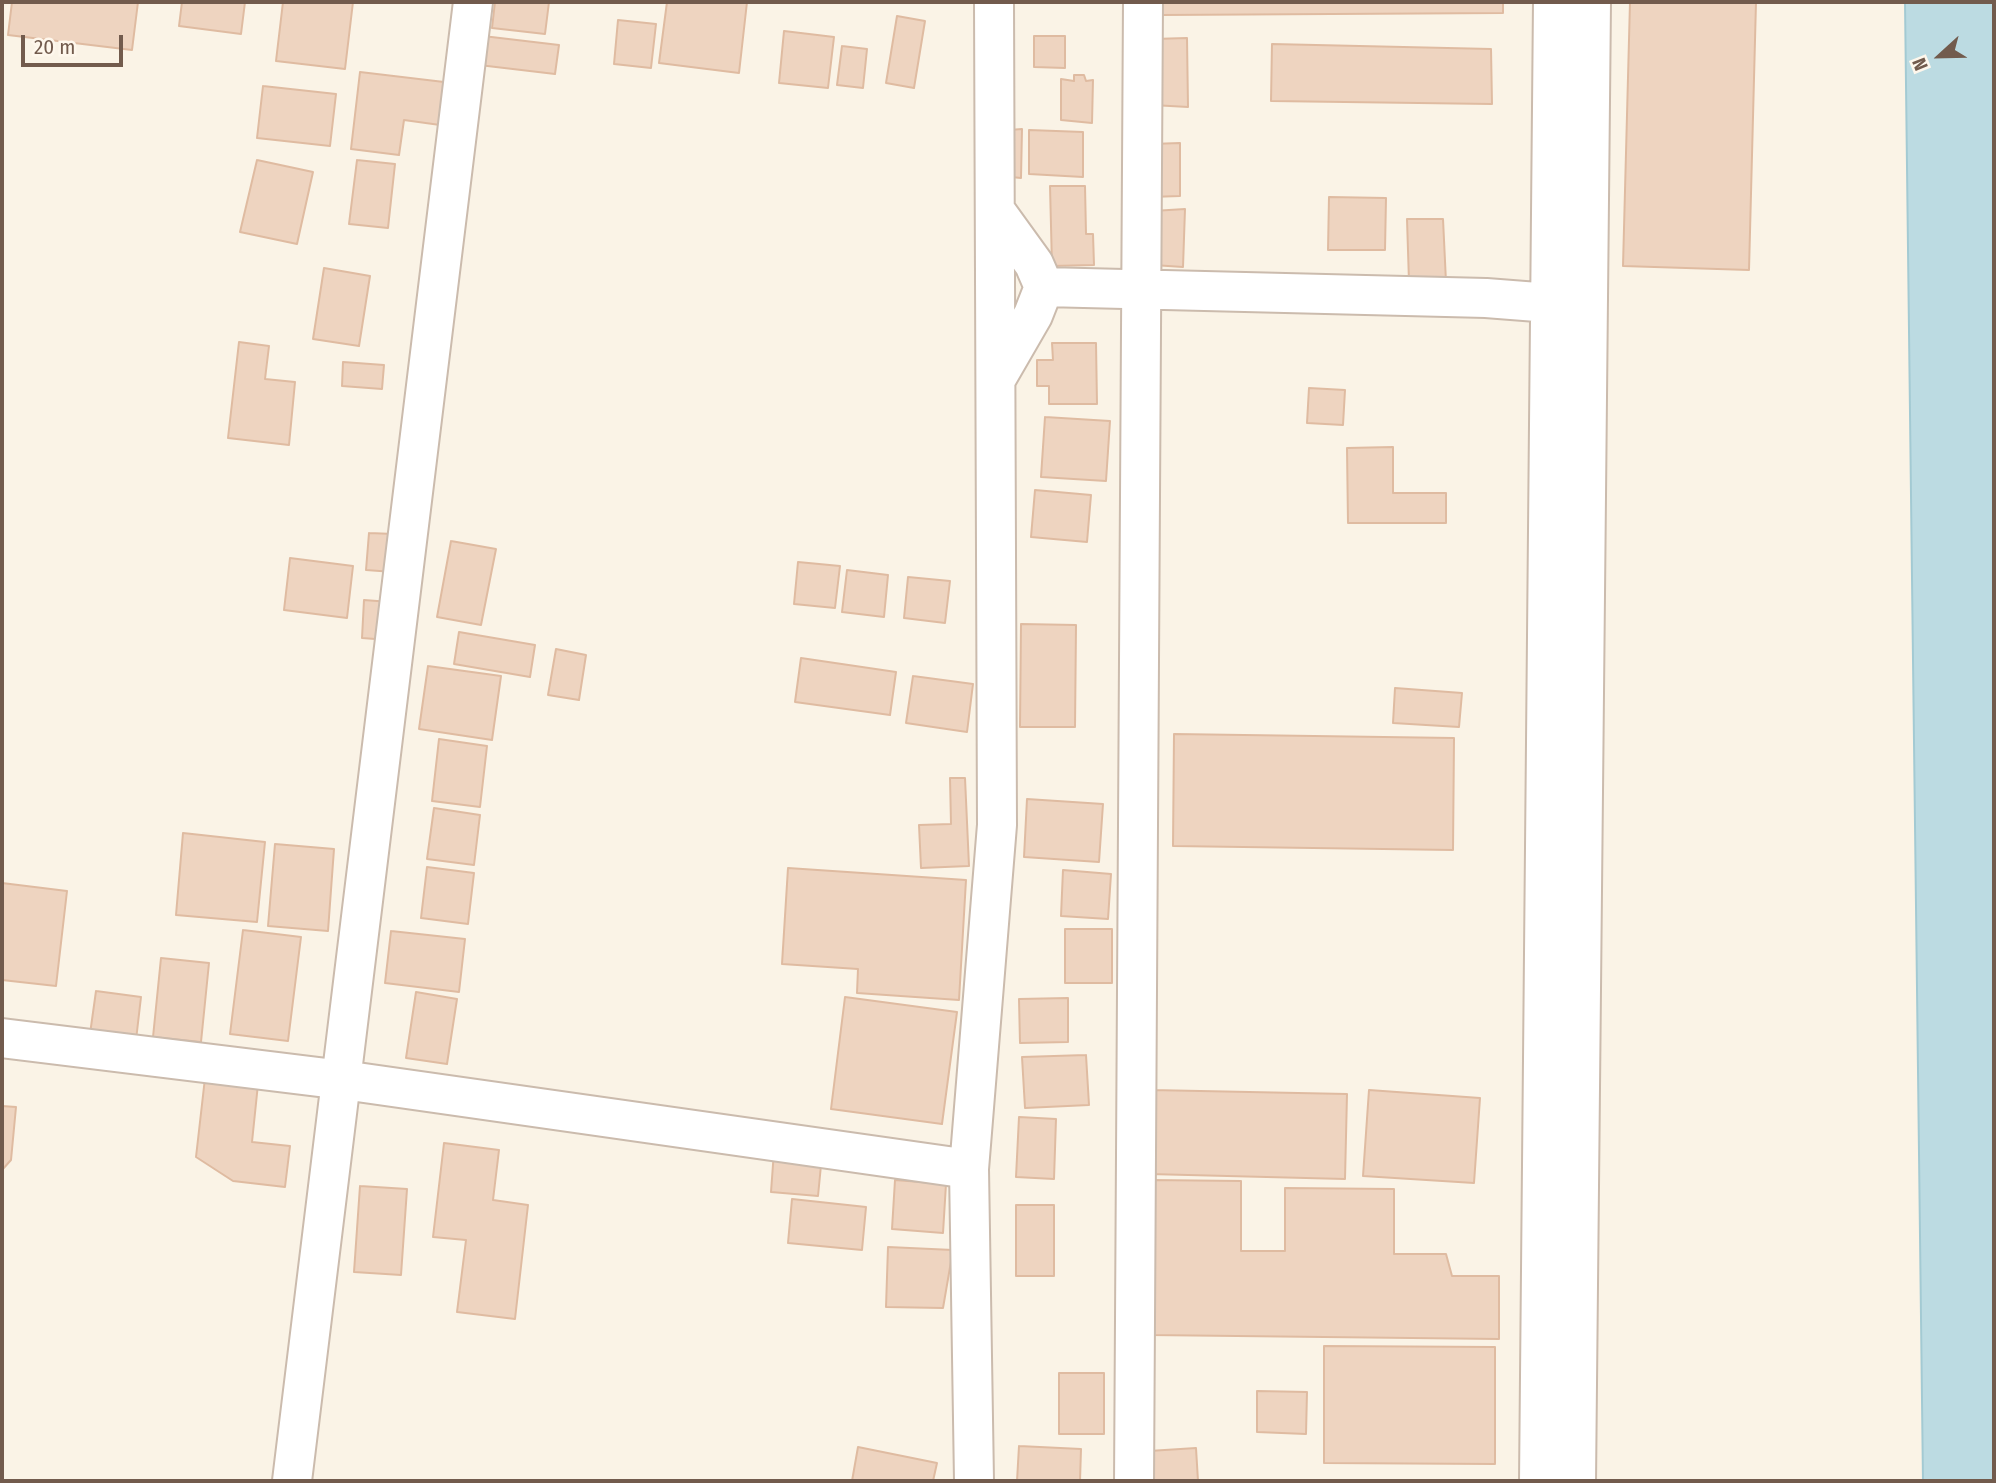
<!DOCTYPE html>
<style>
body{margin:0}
#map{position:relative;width:1996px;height:1483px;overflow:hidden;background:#faf3e6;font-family:"Fira Sans Condensed",sans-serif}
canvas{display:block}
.frame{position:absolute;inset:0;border:4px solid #725b4d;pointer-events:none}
.north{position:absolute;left:1905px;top:21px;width:70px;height:70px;-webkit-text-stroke:5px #fef7ec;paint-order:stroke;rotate:248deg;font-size:19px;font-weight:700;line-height:28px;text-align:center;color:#725b4d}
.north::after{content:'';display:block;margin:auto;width:24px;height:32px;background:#725b4d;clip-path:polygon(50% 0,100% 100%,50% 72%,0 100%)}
.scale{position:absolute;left:21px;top:35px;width:102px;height:32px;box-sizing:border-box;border:4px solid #725b4d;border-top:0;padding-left:9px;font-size:21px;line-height:24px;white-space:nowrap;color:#725b4d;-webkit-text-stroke:5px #fef7ec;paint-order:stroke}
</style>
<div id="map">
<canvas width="1996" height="1483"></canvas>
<div class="frame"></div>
<div class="north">N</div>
<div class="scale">20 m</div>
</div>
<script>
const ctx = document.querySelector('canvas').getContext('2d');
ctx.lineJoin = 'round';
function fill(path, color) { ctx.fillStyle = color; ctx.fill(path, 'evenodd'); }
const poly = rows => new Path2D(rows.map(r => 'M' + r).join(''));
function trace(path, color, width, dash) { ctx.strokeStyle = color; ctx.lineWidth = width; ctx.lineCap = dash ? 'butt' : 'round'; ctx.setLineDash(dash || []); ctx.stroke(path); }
const water = poly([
 [1905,2,1994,2,1994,1481,1923,1481,1905,2]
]);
fill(water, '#bcdbe2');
trace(water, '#a3cad3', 2);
const building = poly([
 [12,2,138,2,132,50,8,35,12,2],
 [182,2,245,2,241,34,179,26,182,2],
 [283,2,353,2,345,69,276,61,283,2],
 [495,2,549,2,545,34,492,28,495,2],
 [667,2,747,2,739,73,659,63,667,2],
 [1161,2,1503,2,1503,13,1161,15,1161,2],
 [1630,2,1756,2,1749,270,1623,266,1630,2],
 [897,16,925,21,914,88,886,83,897,16],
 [618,20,656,24,651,68,614,64,618,20],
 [784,31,834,37,828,88,779,83,784,31],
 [483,36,559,45,555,74,479,65,483,36],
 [1034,36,1065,36,1065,68,1034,67,1034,36],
 [1187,38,1188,107,1152,105,1153,39,1187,38],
 [1272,44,1491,49,1492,104,1271,101,1272,44],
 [842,46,867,49,863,88,837,85,842,46],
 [360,72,444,82,440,125,404,120,399,155,351,149,360,72],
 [1074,75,1084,75,1086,81,1093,80,1092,123,1061,120,1061,79,1074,81,1074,75],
 [263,86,336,94,330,146,257,138,263,86],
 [1022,129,1021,178,1011,177,1009,130,1022,129],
 [1029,130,1083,132,1083,177,1029,174,1029,130],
 [1180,143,1180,196,1150,197,1151,144,1180,143],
 [257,160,313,172,297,244,240,232,257,160],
 [357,160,395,164,388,228,349,224,357,160],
 [1050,186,1085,186,1086,234,1093,234,1094,265,1052,266,1050,186],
 [1329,197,1386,198,1385,250,1328,250,1329,197],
 [1185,209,1183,267,1153,265,1153,211,1185,209],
 [1407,219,1443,219,1446,282,1409,282,1407,219],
 [324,268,370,276,359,346,313,339,324,268],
 [239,342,269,346,265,379,295,382,289,445,228,438,239,342],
 [1052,343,1096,343,1097,404,1049,404,1049,386,1037,386,1037,360,1053,360,1052,343],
 [343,362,384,365,382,389,342,386,343,362],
 [1309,388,1345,390,1343,425,1307,423,1309,388],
 [1045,417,1110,421,1106,481,1041,477,1045,417],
 [1393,447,1393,493,1446,493,1446,523,1348,523,1347,448,1393,447],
 [1035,490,1091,495,1087,542,1031,537,1035,490],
 [369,533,394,534,393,572,366,570,369,533],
 [451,541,496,549,481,625,437,617,451,541],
 [290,558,353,566,347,618,284,610,290,558],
 [798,562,840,566,835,608,794,604,798,562],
 [847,570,888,575,884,617,842,612,847,570],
 [908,577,950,581,945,623,904,618,908,577],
 [364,600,390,602,388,640,362,638,364,600],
 [1021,624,1076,625,1075,727,1020,727,1021,624],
 [459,632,535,645,530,677,454,664,459,632],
 [556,649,586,655,579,700,548,695,556,649],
 [801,658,896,672,890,715,795,702,801,658],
 [428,666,501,676,492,740,419,729,428,666],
 [913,676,973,684,967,732,906,723,913,676],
 [1395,688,1462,693,1459,727,1393,723,1395,688],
 [1174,734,1454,738,1453,850,1173,846,1174,734],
 [439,739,487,746,480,807,432,801,439,739],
 [950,778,965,778,969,866,921,868,919,825,951,824,950,778],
 [1027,799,1103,804,1099,862,1024,857,1027,799],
 [434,808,480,815,474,865,427,859,434,808],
 [183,833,265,842,257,922,176,915,183,833],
 [275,844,334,849,328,931,268,926,275,844],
 [427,867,474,873,468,924,421,918,427,867],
 [788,868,966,880,959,1000,857,993,858,969,782,964,788,868],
 [1063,870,1111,874,1108,919,1061,916,1063,870],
 [2,883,67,891,56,986,2,980,2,883],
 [1065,929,1112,929,1112,983,1065,983,1065,929],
 [243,930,301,937,288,1041,230,1034,243,930],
 [391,931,465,939,459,992,385,983,391,931],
 [161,958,209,963,201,1042,153,1037,161,958],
 [96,991,141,997,136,1040,90,1034,96,991],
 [416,992,457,999,447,1064,406,1058,416,992],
 [845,997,957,1012,942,1124,831,1109,845,997],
 [1068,998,1068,1042,1020,1043,1019,999,1068,998],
 [1086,1055,1089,1105,1025,1108,1022,1057,1086,1055],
 [205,1078,258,1084,252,1142,290,1146,285,1187,233,1181,196,1157,205,1078],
 [1151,1090,1347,1094,1345,1179,1149,1174,1151,1090],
 [1369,1090,1480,1098,1474,1183,1363,1176,1369,1090],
 [2,1106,16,1107,11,1160,2,1170,2,1106],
 [1019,1117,1056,1119,1054,1179,1016,1177,1019,1117],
 [444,1143,499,1150,493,1200,528,1205,515,1319,457,1312,466,1240,433,1237,444,1143],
 [774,1151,822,1155,818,1196,771,1192,774,1151],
 [895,1180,946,1184,943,1233,892,1229,895,1180],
 [1150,1180,1241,1181,1241,1251,1285,1251,1285,1188,1394,1189,1394,1254,1446,1254,1452,1276,1499,1276,1499,1339,1149,1335,1150,1180],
 [360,1186,407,1189,401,1275,354,1272,360,1186],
 [792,1199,866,1207,862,1250,788,1243,792,1199],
 [1016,1205,1054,1205,1054,1276,1016,1276,1016,1205],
 [888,1247,953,1250,943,1308,886,1307,888,1247],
 [1324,1346,1495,1347,1495,1464,1324,1463,1324,1346],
 [1059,1373,1104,1373,1104,1434,1059,1434,1059,1373],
 [1257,1391,1307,1392,1306,1434,1257,1432,1257,1391],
 [1019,1446,1081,1449,1080,1481,1017,1481,1019,1446],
 [858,1447,937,1463,933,1481,852,1481,858,1447],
 [1196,1448,1198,1481,1151,1481,1149,1451,1196,1448]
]);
fill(building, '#eed4c0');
trace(building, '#dfbba1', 2);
const minor = poly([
 [995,210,1034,264,1044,287,1033,315,996,379],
 [1044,287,1486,298,1550,303],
 [2,1038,343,1080,969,1169],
 [292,1481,473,2],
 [974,1481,969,1169,997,825,994,2],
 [1134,1481,1143,2],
 [1539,1481,1553,2],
 [1576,1481,1591,2]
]);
trace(minor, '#cbbbad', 42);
trace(minor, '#fff', 38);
</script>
